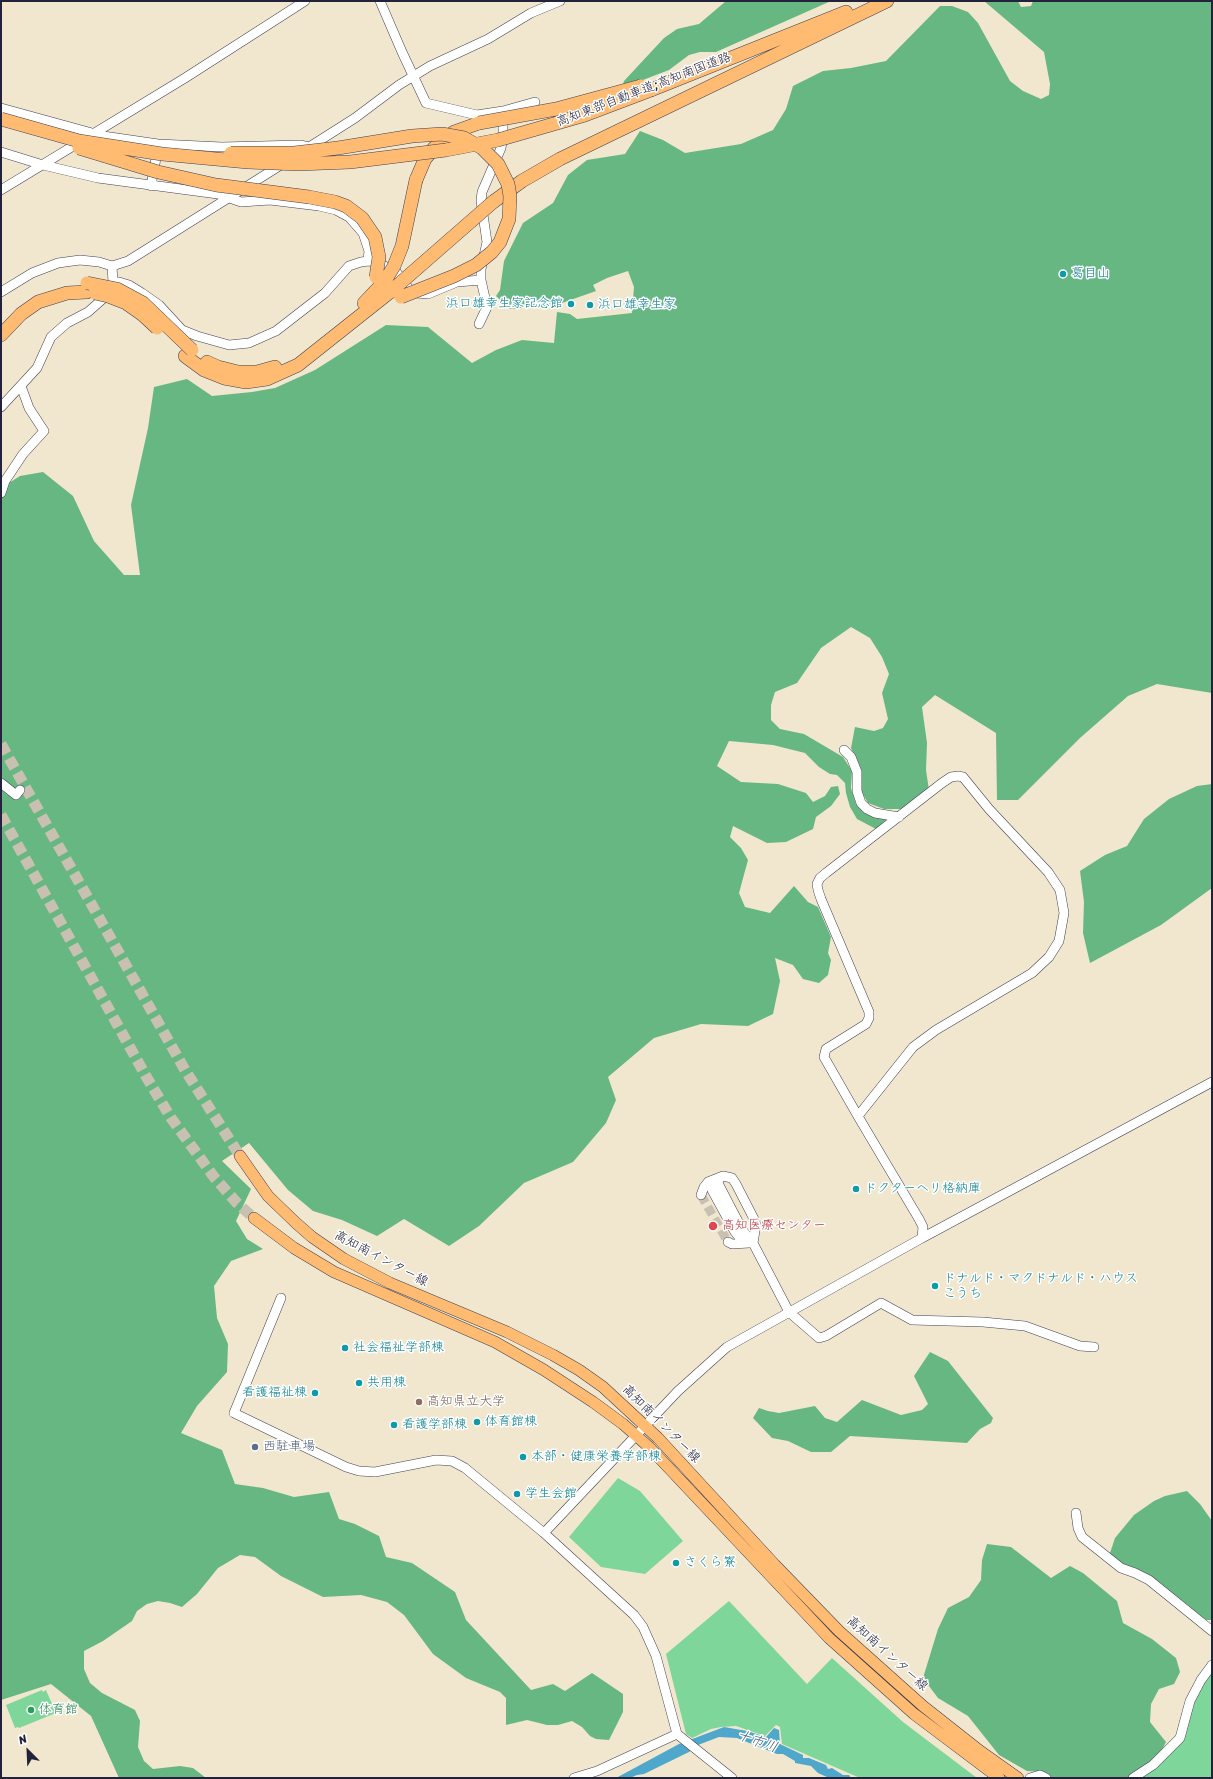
<!DOCTYPE html>
<meta charset="utf-8">
<style>
body{margin:0}
#map{position:relative;width:1213px;height:1779px;overflow:hidden;background:#f1e7ce;font-family:Sriracha,sans-serif}
canvas{display:block}
.frame{position:absolute;inset:0;border:2px solid #22223b;pointer-events:none}
.north{position:absolute;left:8px;top:1731px;width:40px;height:40px;-webkit-text-stroke:3px #fff;paint-order:stroke;rotate:336deg;font-size:11px;font-weight:700;line-height:16px;text-align:center;color:#22223b}
.north::after{content:'';display:block;margin:auto;width:14px;height:18px;background:#22223b;clip-path:polygon(50% 0,100% 100%,50% 72%,0 100%)}
</style>
<div id="map">
<canvas width="1213" height="1779"></canvas>
<div class="frame"></div>
<div class="north">N</div>
</div>
<script>
const ctx = document.querySelector('canvas').getContext('2d');
ctx.lineJoin = 'round';
function fill(path, color) { ctx.fillStyle = color; ctx.fill(path, 'evenodd'); }
const poly = rows => new Path2D(rows.map(r => 'M' + r).join(''));
function trace(path, color, width, dash) { ctx.strokeStyle = color; ctx.lineWidth = width; ctx.lineCap = dash ? 'butt' : 'round'; ctx.setLineDash(dash || []); ctx.stroke(path); }
function label(font, color, halo, rows, align = 'center') {
  ctx.font = font + ' Sriracha,"Klee One",sans-serif'; ctx.lineWidth = 3; ctx.setLineDash([]); ctx.textBaseline = 'middle'; ctx.strokeStyle = halo; ctx.fillStyle = color; for (const [text, x, y, turn = 0] of rows) {
    ctx.save(); ctx.translate(x, y); ctx.rotate((+turn || 0) * Math.PI / 180); ctx.textAlign = isNaN(turn) ? turn : align; if (halo) ctx.strokeText(text, 0, 0); ctx.fillText(text, 0, 0); ctx.restore();
  }
}
fill(poly([
 [618,1478,640,1491,683,1541,645,1574,601,1567,569,1537],
 [729,1601,807,1684,832,1658,903,1722,977,1778,860,1778,782,1744,780,1727,776,1725,765,1736,736,1726,721,1727,711,1729,692,1738,686,1734,666,1654],
 [1212,1669,1212,1778,1137,1778,1177,1747,1194,1700],
 [42,1690,43,1692,46,1690,56,1713,19,1728,18,1727,15,1728,6,1705]
]), '#7fd69b');
fill(poly([
 [726,1,831,1,716,52,700,52,689,55,669,70,622,88,624,81,664,38,677,29,699,24],
 [984,1,1018,1,1021,7,1031,6,1033,1,1212,1,1212,693,1157,684,1128,696,1080,738,1018,800,997,800,996,733,935,695,922,707,927,743,926,770,929,790,904,809,884,809,868,803,861,791,862,772,851,748,855,727,874,731,883,728,888,719,882,693,889,674,882,657,870,638,851,627,821,648,797,683,775,692,771,705,771,720,780,729,804,734,843,757,852,771,851,788,856,804,864,812,887,819,876,829,857,819,850,807,846,793,845,783,837,775,830,774,819,767,805,753,773,745,729,741,717,766,741,782,778,784,806,793,813,802,825,796,831,787,838,786,840,794,831,806,816,817,813,829,786,842,767,843,733,826,730,837,741,848,748,860,739,893,745,907,770,913,794,886,808,902,818,907,831,937,828,953,831,960,828,975,819,983,803,979,793,965,775,958,780,981,773,1014,748,1026,701,1024,654,1038,608,1077,616,1100,606,1123,573,1162,524,1183,479,1226,449,1246,404,1219,377,1236,342,1220,313,1211,288,1190,249,1143,222,1161,251,1189,236,1221,247,1239,263,1249,231,1261,214,1286,217,1318,228,1344,227,1372,197,1406,181,1433,222,1450,235,1484,263,1488,294,1497,329,1492,339,1519,355,1524,379,1536,386,1557,412,1563,455,1592,466,1620,531,1690,553,1684,565,1691,592,1673,623,1694,623,1712,609,1740,596,1739,590,1736,582,1727,572,1721,558,1725,547,1725,527,1720,506,1725,506,1698,500,1692,466,1678,433,1654,404,1615,387,1602,361,1595,323,1597,281,1576,255,1557,240,1555,218,1568,197,1594,182,1607,170,1603,158,1601,147,1604,137,1611,132,1621,103,1641,84,1651,84,1669,90,1683,102,1693,135,1710,140,1721,138,1747,144,1761,153,1769,180,1766,193,1768,206,1778,119,1778,91,1716,51,1684,1,1700,1,488,20,476,43,472,73,496,94,541,124,575,140,575,131,505,148,428,154,387,187,379,212,396,252,392,275,388,315,370,386,325,428,327,472,363,496,350,522,340,554,343,557,312,570,314,577,319,632,313,634,287,628,271,607,278,593,285,596,291,562,303,510,309,496,296,500,290,504,261,523,223,553,203,568,175,587,160,625,154,640,131,663,140,685,153,741,144,773,130,786,109,793,86,823,71,851,68,886,61,940,6,952,6,968,12,978,23,1010,81,1023,91,1041,99,1049,95,1050,84,1044,52],
 [1212,784,1212,888,1161,925,1090,963,1083,933,1084,902,1080,871,1105,855,1127,846,1144,819,1169,799,1197,786],
 [930,1352,948,1361,993,1418,991,1423,980,1429,967,1443,850,1436,831,1452,811,1452,788,1441,772,1438,753,1418,759,1408,768,1411,779,1413,815,1406,825,1418,837,1422,862,1400,901,1415,922,1410,928,1404,914,1376],
 [1187,1491,1200,1504,1212,1521,1212,1620,1206,1620,1182,1605,1159,1582,1146,1575,1121,1566,1110,1553,1115,1538,1134,1515,1154,1501,1165,1496],
 [987,1544,1011,1547,1051,1578,1070,1566,1083,1573,1117,1601,1123,1623,1152,1639,1176,1658,1180,1672,1174,1684,1159,1689,1151,1704,1150,1722,1166,1742,1161,1752,1133,1777,1053,1778,1043,1772,1027,1771,999,1755,968,1716,938,1698,923,1678,938,1629,948,1608,969,1597,981,1580,982,1560]
]), '#67b783');
fill(poly([
 [724,1727,747,1731,766,1737,774,1728,779,1730,780,1744,803,1755,803,1758,809,1758,826,1765,828,1769,832,1768,843,1775,849,1775,851,1778,829,1778,818,1773,811,1766,795,1763,795,1761,783,1754,777,1754,737,1738,719,1737,698,1745,689,1752,644,1774,637,1775,630,1778,616,1778,679,1744]
]), '#4fa8cc');
trace(poly([
 [701,1195,728,1242]
]), '#c8c0b1', 9, [9, 4.5]);
trace(poly([
 [1,744,185,1070,240,1156],
 [1,815,147,1078,171,1118,214,1177,237,1203,254,1218]
]), '#c8c0b1', 11, [11, 5.5]);
const minor = poly([
 [380,1,402,52,426,103,477,115,503,111,535,102],
 [1,108,103,136,158,144,222,147,300,145,309,147],
 [303,151,355,118,399,85,430,66,488,39,531,13,560,1],
 [1,152,43,165,98,178,218,194,241,202,270,200,319,206,336,210,349,217,363,233,369,251,368,261,377,262,397,273,409,289,416,293,428,294,457,282,481,280,487,307,479,324],
 [151,186,158,147],
 [1,190,185,78,305,1],
 [481,280,481,269,487,242,481,201,482,192,501,148,503,137,503,114],
 [113,282,119,282,129,285,142,293,159,305,182,330,197,336,229,345,249,343,276,331,325,293,349,266,361,262,368,261],
 [1,292,32,273,58,263,80,260,99,262,112,266,128,261,284,163],
 [1,407,37,368,51,337,67,323,88,312,105,297,113,282,112,266],
 [1,493,5,481,23,454,44,431,29,408,21,386],
 [844,750,851,757,857,772,857,791,861,803,867,809,875,813,899,817],
 [1,783,16,795,20,790],
 [720,1177,718,1183,720,1187,743,1231,753,1243,789,1312,819,1338,826,1336,881,1303,912,1320,983,1322,1025,1326,1080,1346,1094,1347],
 [712,1181,712,1190,735,1232,739,1237,751,1243],
 [701,1195,704,1187,708,1182,723,1176,732,1178,736,1184,755,1221,756,1225,753,1243],
 [922,1238,1212,1082],
 [728,1242,732,1244,749,1243],
 [281,1298,234,1413,346,1467,359,1471,375,1472,436,1460,452,1461,465,1468,544,1533,634,1615,643,1627,656,1656,677,1734],
 [1076,1513,1078,1528,1082,1537,1121,1568,1135,1573,1149,1580,1212,1631],
 [544,1533,678,1391,727,1347,922,1238,923,1227,919,1219,859,1118,824,1057,826,1049,866,1024,869,1018,869,1012,821,899,818,890,817,884,820,878,826,873,942,783,951,777,958,776,963,777,989,809,1048,872,1060,890,1064,913,1059,941,1049,957,1032,973,936,1030,913,1047,858,1116],
 [574,1778,597,1771,677,1734,732,1778],
 [1030,1778,1040,1775,1046,1778],
 [1133,1778,1153,1765,1180,1738,1190,1701,1201,1680,1212,1665]
]);
const major = poly([
 [240,1156,268,1196,296,1223,312,1237,344,1259,390,1283,507,1332,553,1355,579,1370,603,1387,658,1438,775,1565,839,1631,923,1706,980,1751,1018,1778],
 [254,1218,294,1248,334,1272,495,1342,544,1370,593,1402,623,1424,649,1447,829,1638,914,1714,999,1778]
]);
const highway = poly([
 [651,90,846,12],
 [416,180,425,159,434,148,454,132,479,123],
 [493,202,522,181,560,159,887,1],
 [364,303,385,281],
 [1,335,21,314,38,302,67,293,87,292],
 [185,356,204,370,224,378,246,382,267,379,298,365,390,292],
 [207,362,218,367,238,372,257,372,275,367]
]);
trace(minor, '#414051', 10);
trace(major, '#414051', 12);
trace(highway, '#414051', 14);
trace(minor, '#fff', 9);
trace(major, '#febb71', 11);
trace(highway, '#febb71', 13);
const highwayBridge = poly([
 [1,119,79,141,162,154,248,162,299,164,350,162,446,150,498,140,585,115,651,90],
 [479,123,556,109,641,86],
 [79,148,158,172,216,185,309,197,335,202,346,206,362,218,375,237,379,257,376,277],
 [231,153,294,153,338,148,412,136,442,134,464,138,482,148,498,164,508,184,510,196,509,219,500,242,492,252,476,265,454,276,401,297],
 [385,281,394,266,402,246,416,180],
 [87,283,117,289,143,303,192,350],
 [390,292,493,202],
 [95,293,108,296,126,303,143,315,157,328]
]);
trace(highwayBridge, '#414051', 14, []);
trace(highwayBridge, '#febb71', 13);
for (const [x, y, r, color] of [
 [1063,274,4,"#0f9aa8"],
 [571,304,4,"#0f9aa8"],
 [590,305,4,"#0f9aa8"],
 [856,1189,4,"#0f9aa8"],
 [713,1226,5,"#e0444e"],
 [935,1286,4,"#0f9aa8"],
 [345,1348,4,"#0f9aa8"],
 [359,1383,4,"#0f9aa8"],
 [315,1393,4,"#0f9aa8"],
 [419,1402,4,"#8d6e63"],
 [477,1422,4,"#0f9aa8"],
 [394,1425,4,"#0f9aa8"],
 [255,1447,4,"#5c6f8a"],
 [523,1457,4,"#0f9aa8"],
 [517,1494,4,"#0f9aa8"],
 [676,1563,4,"#0f9aa8"],
 [31,1710,4,"#2e9e5b"]
]) { const dot = new Path2D(); dot.arc(x, y, r, 0, 2 * Math.PI); ctx.fillStyle = color; ctx.fill(dot); trace(dot, '#fff', 1.5); }
label('13px', '#22223b', '#fff', [
 ["高知東部自動車道;高知南国道路",644,90,-21],
 ["高知南インター線",381,1259,28],
 ["高知南インター線",661,1424,45],
 ["高知南インター線",887,1654,42]
]);
label('13px', '#0d838f', '#fff', [
 ["葛目山",1071,274],
 ["浜口雄幸生家記念館",563,304,"right"],
 ["浜口雄幸生家",598,305],
 ["ドクターヘリ格納庫",864,1189],
 ["ドナルド・マクドナルド・ハウス",943,1279],
 ["こうち",943,1294],
 ["社会福祉学部棟",353,1348],
 ["共用棟",367,1383],
 ["看護福祉棟",307,1393,"right"],
 ["体育館棟",485,1422],
 ["看護学部棟",402,1425],
 ["本部・健康栄養学部棟",531,1457],
 ["学生会館",525,1494],
 ["さくら寮",684,1563]
], 'left');
label('13px', '#be3a42', '#fff', [
 ["高知医療センター",722,1226]
], 'left');
label('13px', '#785e54', '#fff', [
 ["高知県立大学",427,1402]
], 'left');
label('13px', '#4e5e75', '#fff', [
 ["西駐車場",263,1447]
], 'left');
label('13px', '#27864d', '#fff', [
 ["体育館",39,1710]
], 'left');
label('italic 14px', '#365e7c', '#fff', [
 ["十市川",757,1742,19]
]);
</script>
